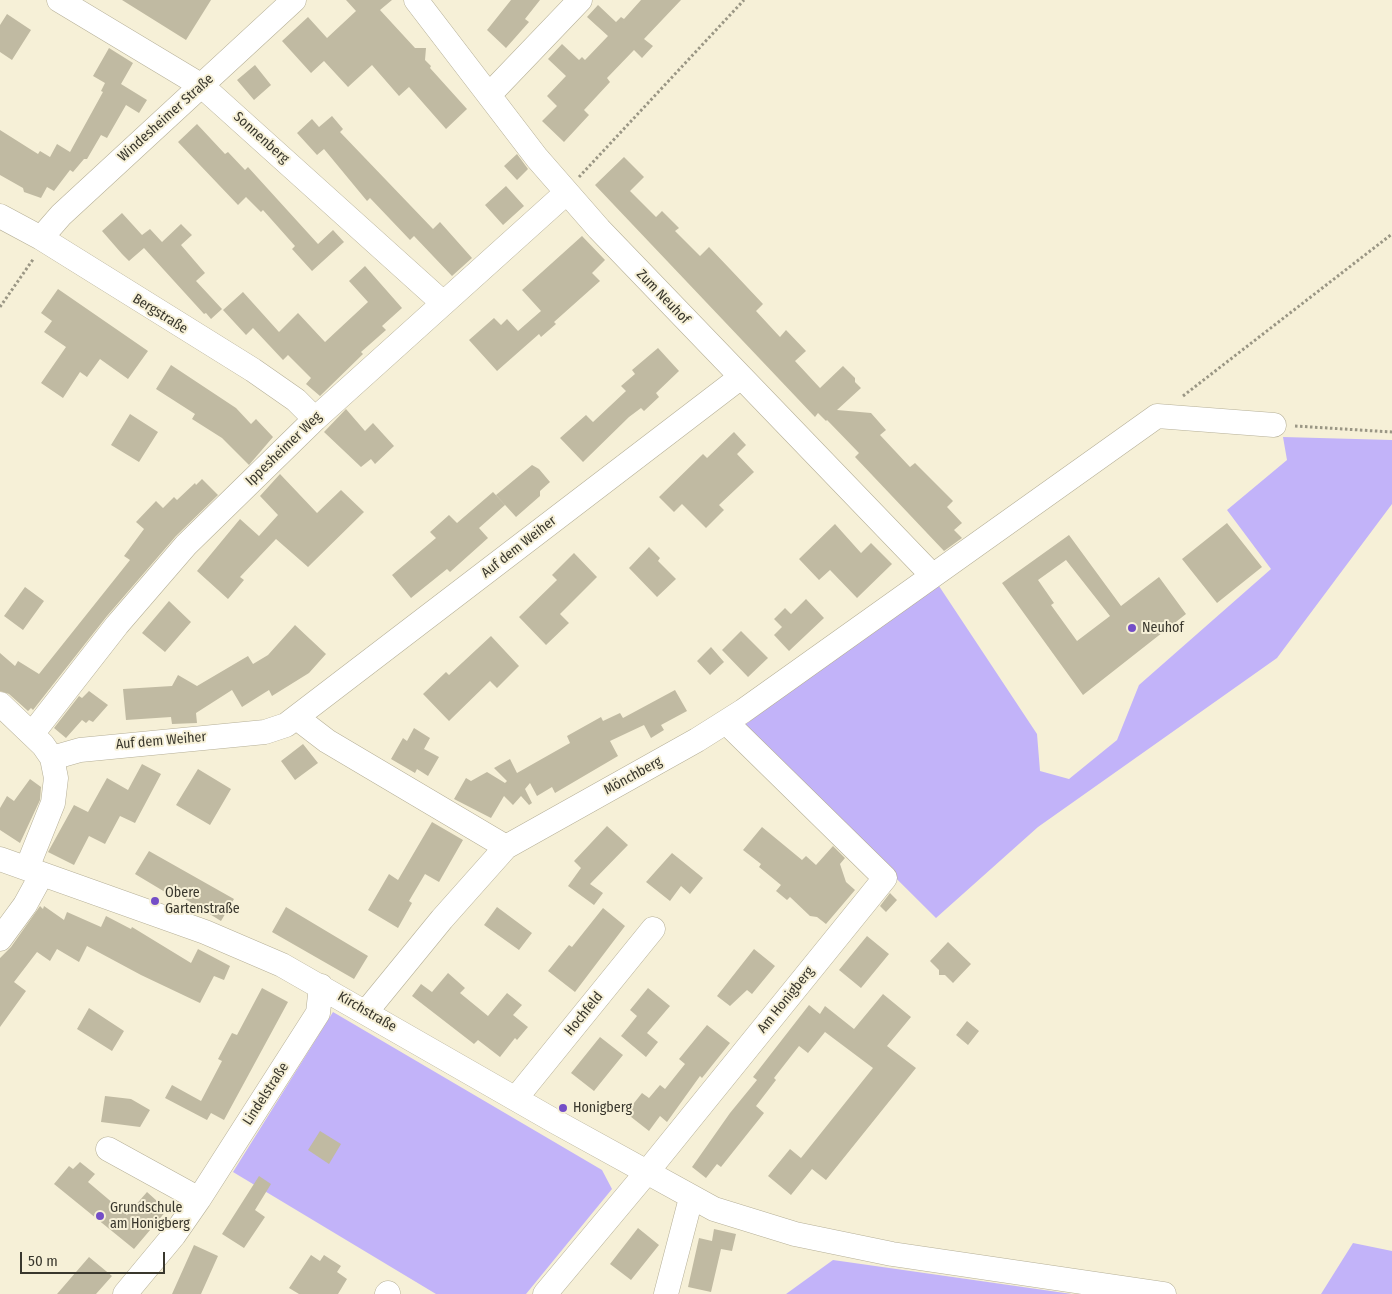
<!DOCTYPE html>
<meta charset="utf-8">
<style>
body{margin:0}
#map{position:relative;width:1392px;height:1294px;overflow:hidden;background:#f6f0d7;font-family:"Fira Sans Condensed",sans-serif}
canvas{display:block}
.scale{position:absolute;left:20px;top:1252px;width:145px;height:22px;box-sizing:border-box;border:2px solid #39372d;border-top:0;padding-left:6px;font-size:15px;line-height:18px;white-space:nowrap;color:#39372d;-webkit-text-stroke:4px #f6f0d7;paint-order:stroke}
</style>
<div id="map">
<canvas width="1392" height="1294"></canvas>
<div class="scale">50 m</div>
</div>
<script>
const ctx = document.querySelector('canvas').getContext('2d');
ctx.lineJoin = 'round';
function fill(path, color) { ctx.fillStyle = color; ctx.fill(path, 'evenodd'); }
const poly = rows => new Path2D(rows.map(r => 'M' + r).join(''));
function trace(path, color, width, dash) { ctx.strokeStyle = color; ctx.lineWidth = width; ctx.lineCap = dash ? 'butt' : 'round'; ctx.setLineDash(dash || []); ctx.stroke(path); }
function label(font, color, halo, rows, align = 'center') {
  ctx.font = font + ' "Fira Sans Condensed",sans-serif'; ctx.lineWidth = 4; ctx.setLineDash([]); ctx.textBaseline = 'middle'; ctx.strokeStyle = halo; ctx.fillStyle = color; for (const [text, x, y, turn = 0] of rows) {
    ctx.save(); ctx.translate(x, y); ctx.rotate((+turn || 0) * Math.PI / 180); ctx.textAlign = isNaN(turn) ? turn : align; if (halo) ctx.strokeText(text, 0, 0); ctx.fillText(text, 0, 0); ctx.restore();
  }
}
fill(poly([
 [1283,437,1392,440,1392,504,1277,658,1038,827,936,918,743,726,937,583,1037,734,1040,771,1069,779,1117,740,1139,685,1271,569,1227,510,1287,460],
 [333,1012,602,1170,612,1189,526,1294,436,1294,233,1172],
 [1353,1243,1392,1251,1392,1294,1321,1294],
 [833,1260,1072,1294,786,1294]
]), '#c2b3f9');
fill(poly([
 [122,0,211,0,186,40],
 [346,0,392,0,380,10,415,48,426,48,425,60,431,66,430,68,467,109,446,129,409,87,399,96,372,65,348,87,324,61,311,73,282,41,308,17,327,38,356,11],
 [511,0,540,0,525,19,529,22,506,48,487,30],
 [641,0,681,0,644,39,653,46,642,58,634,50,607,78,610,82,584,110,589,115,564,142,542,121,557,106,547,96,566,76,548,59,562,44,579,60,582,57,585,60,608,36,587,17,598,5,616,22,621,17,624,19],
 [7,14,31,30,12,60,0,52,0,25],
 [109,48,133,63,121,84,147,100,139,113,126,105,107,138,101,135,87,159,84,159,73,172,70,170,54,191,47,187,41,198,24,192,23,188,0,175,0,130,38,154,40,151,50,157,57,144,70,152,103,92,101,91,105,83,93,76],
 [255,65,271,85,254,100,237,80],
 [332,116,343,129,340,132,433,229,440,222,472,258,452,276,414,236,410,240,370,198,367,201,324,149,317,155,297,133,312,119,319,127],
 [197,124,225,154,228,152,245,170,248,167,318,244,333,230,344,242,312,271,292,249,295,246,263,210,261,212,246,197,238,205,178,142],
 [517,154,528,169,517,180,504,166],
 [624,157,644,177,630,191,656,217,662,211,679,228,675,231,700,256,709,247,730,269,763,304,756,311,780,337,786,330,806,351,795,361,820,388,843,366,855,378,855,382,861,388,837,410,871,413,886,430,880,435,910,467,915,463,953,501,947,507,962,523,954,530,962,538,944,551,855,457,859,453,827,420,826,421,818,413,815,417,595,185],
 [506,186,524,206,503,225,485,205],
 [122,213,142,235,150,229,162,242,181,224,192,235,181,245,205,273,196,281,222,309,211,319,206,313,204,314,144,248,129,261,122,254,102,231],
 [582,236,605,260,592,273,600,281,554,322,556,324,541,337,539,334,497,371,469,340,494,318,501,325,507,319,518,331,541,311,522,290],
 [365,266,402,308,382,326,386,330,361,352,363,354,320,396,306,384,311,378,288,355,283,360,253,328,246,335,223,310,243,292,279,332,298,313,325,342,368,302,349,281],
 [58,289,148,351,128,379,100,359,87,377,80,372,63,398,41,383,66,347,44,332,52,321,41,313],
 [658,348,679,371,656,393,659,397,644,411,641,408,629,417,583,462,560,438,586,415,593,422,626,391,621,386,635,374,632,370],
 [171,365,236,408,251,424,256,419,273,437,249,465,222,438,192,419,195,414,156,389],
 [346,409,365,431,373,423,394,446,375,464,371,459,361,467,324,432],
 [130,414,158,432,139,462,111,445],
 [734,432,746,445,737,454,754,472,719,505,724,510,706,528,682,504,674,512,659,497,703,454,707,458],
 [532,465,539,469,550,482,540,491,540,496,516,517,496,495],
 [280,474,317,513,341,490,364,512,308,567,276,539,240,577,244,580,228,599,197,571,240,519,259,536,278,515,260,496],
 [202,479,218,495,176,536,107,616,33,710,31,708,28,711,9,694,0,691,0,653,15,666,18,661,39,674,130,560,124,556,144,529,136,522,156,501,163,508,174,497,177,500,195,483,196,485],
 [493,492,505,505,479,528,488,538,450,572,447,569,411,598,392,575,436,538,430,532,449,515,457,523],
 [1227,523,1262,567,1217,603,1182,559],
 [835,524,861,553,871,543,892,564,857,598,830,570,819,580,799,559],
 [1069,535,1121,606,1159,577,1186,614,1083,695,1002,583],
 [1066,560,1110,616,1077,641,1051,605,1054,603,1038,580],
 [649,547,660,558,658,561,676,579,657,597,629,568],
 [574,553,597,577,560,614,569,623,546,645,519,617,557,580,552,575],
 [25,587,44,601,23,630,4,616],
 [806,599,824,618,789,651,774,635,782,627,774,619,785,608,791,614],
 [169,601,191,622,165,652,142,633],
 [295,625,326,654,309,673,272,696,269,690,242,707,232,690,196,713,197,723,172,724,171,717,126,720,123,689,172,686,178,675,197,686,248,656,253,664,268,655],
 [741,631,768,658,748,677,722,650],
 [491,636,519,666,497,688,490,681,449,721,423,694,446,672,449,675],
 [711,647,724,662,710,675,697,661],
 [675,690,687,711,661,725,664,730,651,738,644,725,610,741,618,756,555,793,552,787,537,796,530,783,525,789,532,803,529,805,521,796,513,805,504,796,491,818,454,799,466,778,471,781,487,772,505,783,507,781,494,768,510,759,517,773,570,743,567,736,601,717,603,721,620,713,623,718],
 [89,691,108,705,93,722,89,720,86,723,82,720,66,738,54,728,79,696,82,698],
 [414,728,430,738,424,749,439,757,428,776,417,769,415,773,391,759,403,738,407,741],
 [303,744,318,763,295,780,281,761],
 [142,764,161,774,135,823,120,816,105,844,89,836,74,865,48,852,74,805,88,812,107,778,128,790],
 [198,769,231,789,210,825,176,805],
 [30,779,41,787,40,800,20,843,0,830,0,808,7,796,14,801],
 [432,822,463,840,439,882,425,874,409,901,412,903,398,928,368,910,389,874,398,880],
 [607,826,628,845,590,884,603,893,594,905,568,886,581,868,574,861],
 [762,827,802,860,806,856,816,865,833,846,845,858,840,864,846,882,855,890,826,924,817,917,810,916,790,897,787,900,776,891,781,885,759,867,761,864,743,850],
 [149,851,234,899,221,921,177,894,175,898,135,874],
 [672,853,703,878,690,894,681,886,670,901,646,882],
 [890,893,897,900,886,912,880,906],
 [40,906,43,909,44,906,64,920,67,912,101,927,106,916,131,929,132,927,191,963,198,949,230,966,224,980,214,976,200,1003,141,975,87,946,79,962,57,949,50,961,37,952,14,982,26,991,0,1027,0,958,11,947],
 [286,907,368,956,354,979,272,932],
 [497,907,532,933,519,950,484,925],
 [603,908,625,926,575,992,548,971,569,945,572,947],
 [867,936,889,954,861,988,839,970],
 [948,942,971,964,953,983,945,975,939,975,939,970,930,961],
 [754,949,775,966,752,994,747,990,730,1006,717,996],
 [448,973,465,988,460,993,488,1016,507,993,522,1005,513,1015,528,1027,517,1040,515,1038,500,1057,478,1040,474,1044,412,996,421,984,432,992],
 [262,988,288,1002,224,1120,211,1113,207,1120,165,1098,172,1085,201,1101,222,1061,218,1059,232,1033,237,1035],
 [648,988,670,1006,647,1033,658,1042,646,1057,621,1036,637,1016,630,1010],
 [883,994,911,1017,887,1046,916,1068,826,1180,812,1169,791,1195,768,1176,790,1149,801,1158,873,1068,825,1032,808,1053,799,1046,774,1078,776,1080,756,1106,764,1113,721,1167,717,1164,706,1178,692,1167,730,1113,757,1080,753,1077,809,1005,820,1014,825,1006,854,1029],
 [89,1008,124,1031,112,1051,77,1029],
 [967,1021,979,1031,968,1045,956,1035],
 [707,1025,730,1043,702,1078,700,1076,667,1122,660,1116,649,1131,626,1113,642,1093,649,1098,660,1085,665,1089,685,1064,679,1059],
 [600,1037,623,1055,594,1091,571,1073],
 [105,1096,131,1099,150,1110,140,1127,101,1122],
 [320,1131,341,1144,329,1164,308,1150],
 [80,1162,95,1174,88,1182,127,1215,147,1192,167,1210,134,1249,54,1184,69,1166,73,1169],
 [259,1176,271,1184,255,1210,265,1217,244,1248,222,1234],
 [638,1228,659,1245,631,1280,610,1264],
 [714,1229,736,1234,732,1251,721,1249,711,1292,688,1287,699,1238,712,1241],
 [194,1245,218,1256,201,1294,172,1294],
 [311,1255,320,1261,324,1255,341,1266,337,1272,347,1279,338,1294,299,1294,289,1288],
 [89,1257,112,1276,96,1294,57,1294]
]), '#c0baa2');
const minor = poly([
 [59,0,202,86,443,303],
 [416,0,537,158,599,229,932,575],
 [489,95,580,0],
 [0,216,41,238,253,370,296,400,315,419],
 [41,238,61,215,294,0],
 [0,704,43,745,52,758,56,778,53,803,27,868],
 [297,718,327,741,506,847],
 [32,734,117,625,186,545,315,419,566,193],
 [52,758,80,750,265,732,286,725,741,377],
 [0,859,205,932,282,965,556,1122,714,1209,795,1234,892,1254,1164,1294],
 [0,939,25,905,42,874],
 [366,1012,442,919,506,847,697,740,743,711,1157,416,1274,425],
 [516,1098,653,929],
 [108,1149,199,1199],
 [125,1294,174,1235,199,1199,318,1013,321,986],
 [387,1294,388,1293],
 [545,1294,647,1172,885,878,726,722],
 [666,1294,691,1198]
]);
trace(minor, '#b5af97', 25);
trace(poly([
 [579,177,744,0],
 [0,307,34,258],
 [1183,396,1392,234],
 [1295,426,1392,432]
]), '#9a9684', 3, [2.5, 2.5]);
trace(minor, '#fff', 24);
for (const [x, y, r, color] of [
 [1132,628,5,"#744ec7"],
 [155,901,5,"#744ec7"],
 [563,1108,5,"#744ec7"],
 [100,1216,5,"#744ec7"]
]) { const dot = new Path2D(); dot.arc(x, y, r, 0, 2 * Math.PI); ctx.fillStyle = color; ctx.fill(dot); trace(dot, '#f6f0d7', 2); }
label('14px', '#39372d', '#f6f0d7', [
 ["Windesheimer Straße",166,118,-42],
 ["Sonnenberg",261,138,42],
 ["Zum Neuhof",663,297,46],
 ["Bergstraße",160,314,32],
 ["Ippesheimer Weg",284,449,-44],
 ["Auf dem Weiher",519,547,-38],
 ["Auf dem Weiher",161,741,-5],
 ["Mönchberg",633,776,-29],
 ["Am Honigberg",786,1000,-51],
 ["Kirchstraße",367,1012,30],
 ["Hochfeld",584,1014,-51],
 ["Lindelstraße",266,1094,-57]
]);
label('14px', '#39372d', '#f6f0d7', [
 ["Neuhof",1142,628],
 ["Obere",165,893],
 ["Gartenstraße",165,909],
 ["Honigberg",573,1108],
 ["Grundschule",110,1208],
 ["am Honigberg",110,1224]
], 'left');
</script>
